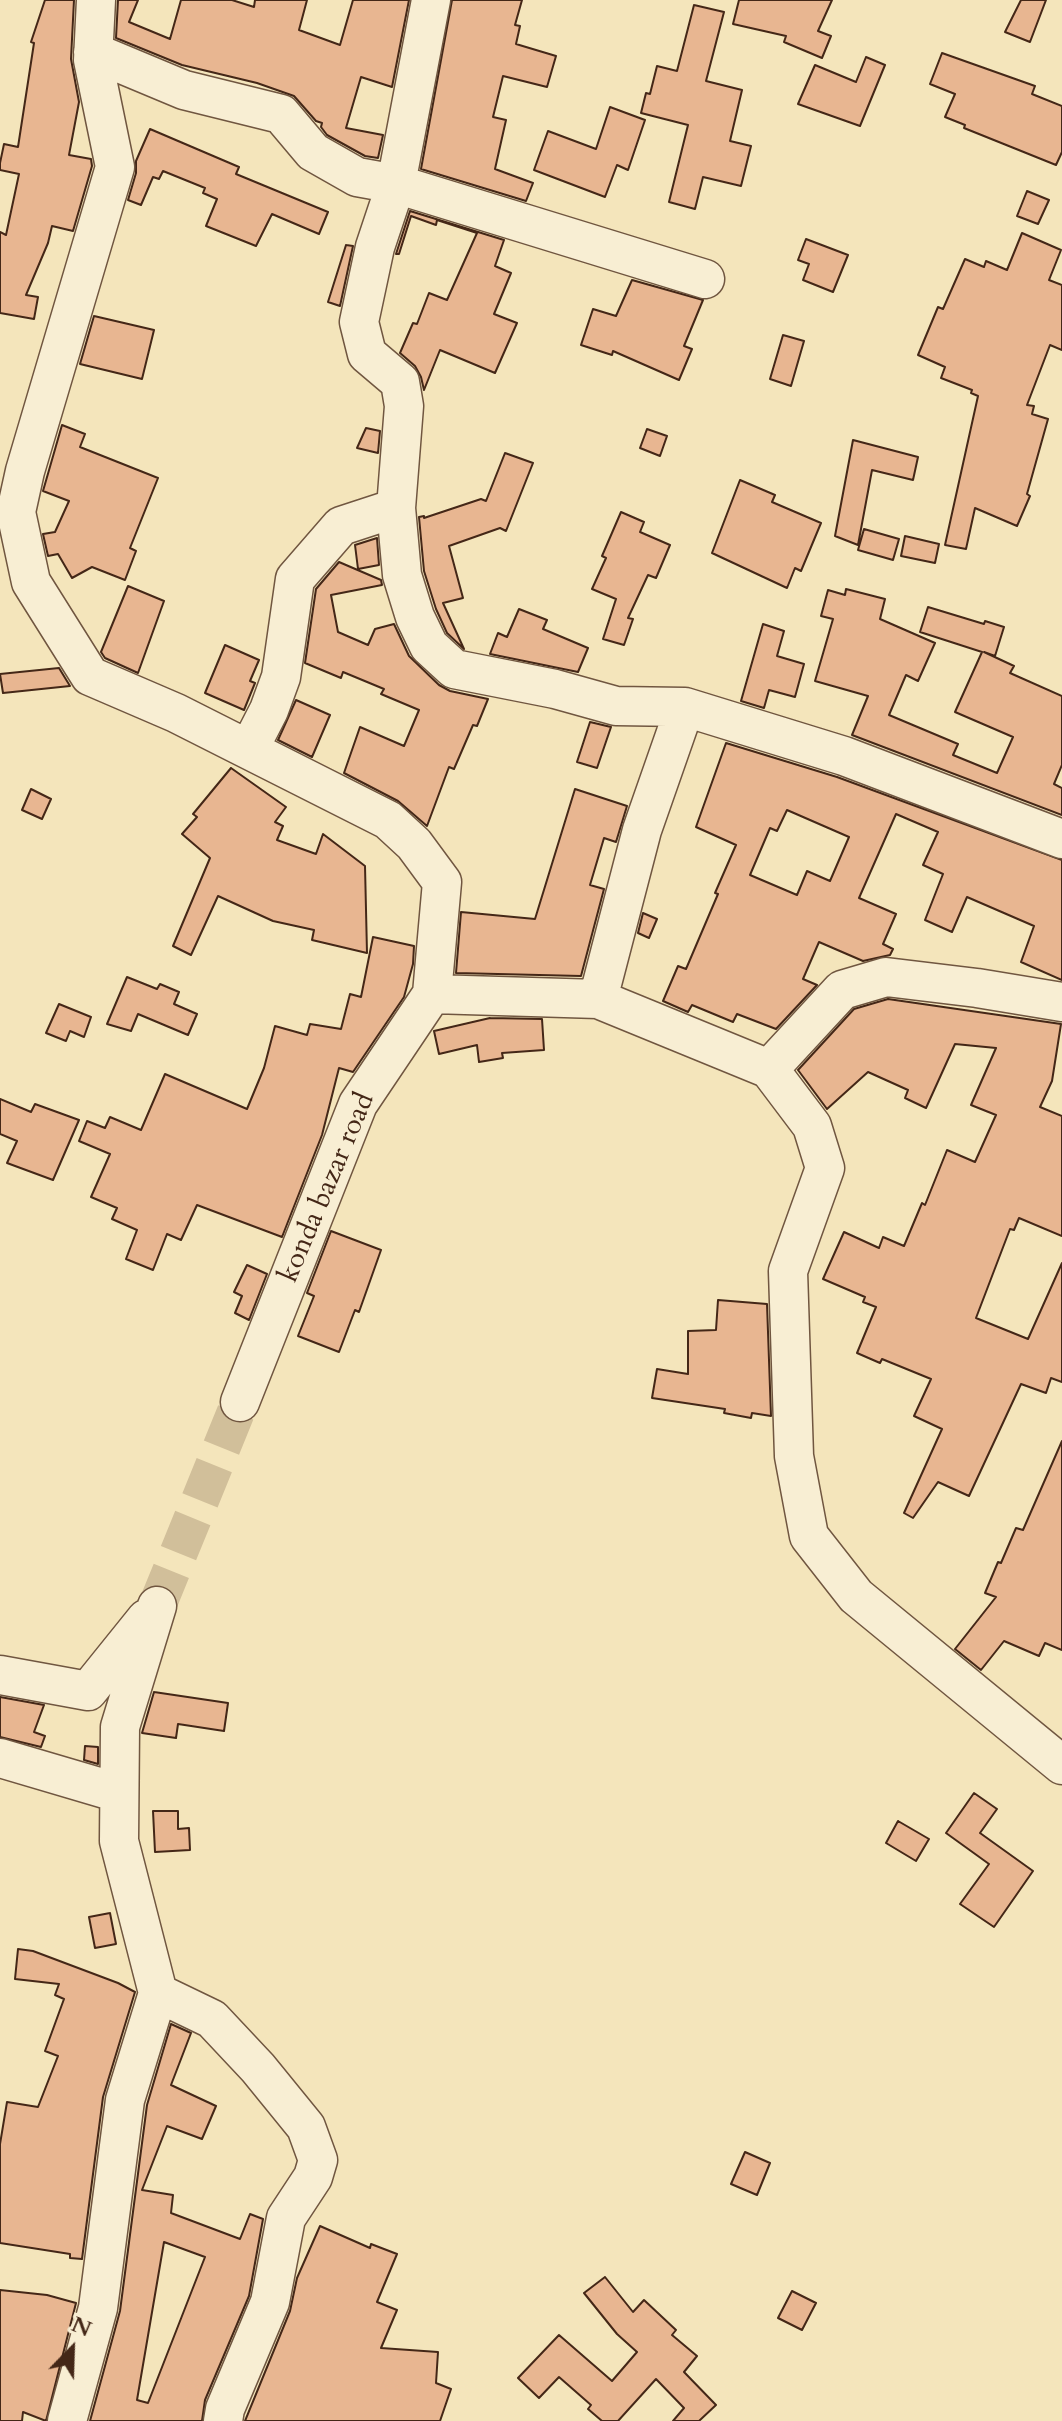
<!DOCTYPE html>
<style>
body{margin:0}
#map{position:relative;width:1062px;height:2421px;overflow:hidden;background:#f4e5bb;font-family:Cardo,serif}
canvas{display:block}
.north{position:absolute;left:32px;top:2309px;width:80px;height:80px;-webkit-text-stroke:6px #f8eed3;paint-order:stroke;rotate:23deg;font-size:22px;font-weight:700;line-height:32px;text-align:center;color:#442717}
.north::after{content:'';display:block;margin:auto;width:28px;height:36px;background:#442717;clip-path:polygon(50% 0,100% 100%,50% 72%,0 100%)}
</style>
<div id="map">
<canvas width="1062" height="2421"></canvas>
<div class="north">N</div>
</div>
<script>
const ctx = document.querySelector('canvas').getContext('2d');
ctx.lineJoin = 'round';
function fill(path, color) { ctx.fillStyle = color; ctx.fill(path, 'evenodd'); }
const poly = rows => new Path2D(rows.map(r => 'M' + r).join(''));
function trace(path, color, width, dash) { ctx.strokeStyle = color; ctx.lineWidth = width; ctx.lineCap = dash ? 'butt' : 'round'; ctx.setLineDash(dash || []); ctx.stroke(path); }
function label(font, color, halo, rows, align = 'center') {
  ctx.font = font + ' Cardo,serif'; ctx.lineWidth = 6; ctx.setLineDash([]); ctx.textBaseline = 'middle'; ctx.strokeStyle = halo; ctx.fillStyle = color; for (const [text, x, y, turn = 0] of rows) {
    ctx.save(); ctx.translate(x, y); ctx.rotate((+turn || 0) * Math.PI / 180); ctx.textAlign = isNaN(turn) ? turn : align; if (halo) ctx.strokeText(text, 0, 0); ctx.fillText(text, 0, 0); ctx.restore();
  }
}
const building = poly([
 [45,0,74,0,71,59,79,102,69,155,91,159,92,166,73,231,52,226,48,243,26,295,38,297,34,319,0,313,0,232,6,235,19,174,0,170,0,163,4,144,18,147,34,43,31,42,45,0],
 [118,0,138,0,129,22,170,39,181,0,232,0,254,7,255,0,307,0,299,30,340,45,353,0,409,0,392,87,361,77,346,128,383,135,378,158,365,156,327,135,321,127,322,123,316,121,294,96,257,83,182,65,116,38,118,0],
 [452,0,522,0,515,25,520,26,516,44,556,56,547,87,503,76,493,117,506,120,495,169,533,183,526,201,421,169,452,0],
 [739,0,832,0,818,31,831,36,822,58,784,42,786,36,733,24,739,0],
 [1021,0,1046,0,1030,42,1005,32,1021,0],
 [694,5,724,12,706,81,742,90,730,141,751,146,741,186,703,177,695,209,669,202,688,125,641,113,646,93,650,94,657,66,677,71,694,5],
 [942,53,1035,86,1032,94,1062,106,1062,152,1056,165,964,128,965,125,945,117,955,94,930,84,942,53],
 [866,57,885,65,860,126,798,104,815,65,856,82,866,57],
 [610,107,645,120,628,170,617,165,605,197,534,170,548,131,596,149,610,107],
 [150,129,239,167,236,174,328,212,319,234,272,214,256,246,206,226,217,199,203,193,205,188,163,171,159,179,153,177,141,205,128,200,136,173,136,161,150,129],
 [1027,191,1049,200,1038,224,1017,216,1027,191],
 [410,211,504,240,495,266,511,273,494,314,517,323,495,373,440,350,424,390,421,377,415,366,400,353,413,323,417,324,429,293,447,300,477,233,437,220,436,225,411,216,399,254,396,254,410,211],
 [1022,233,1061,250,1049,280,1062,285,1062,350,1050,345,1027,405,1034,406,1032,414,1048,419,1027,494,1030,496,1017,526,975,508,966,549,945,545,978,396,971,393,972,390,941,378,945,367,918,355,938,307,943,309,965,259,984,267,986,261,1007,270,1022,233],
 [806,239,848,255,833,292,803,280,809,264,798,260,806,239],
 [346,245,353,246,340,306,328,302,346,245],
 [632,280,703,300,684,346,692,349,679,380,613,351,612,355,581,345,593,309,616,316,632,280],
 [94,316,154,330,142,379,80,364,94,316],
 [783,335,804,341,791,386,770,379,783,335],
 [62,425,85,434,80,447,158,478,130,548,136,551,125,580,92,567,72,578,58,554,48,556,43,534,55,532,69,501,43,491,62,425],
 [366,428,380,431,378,453,357,448,366,428],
 [647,429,667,436,660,456,640,448,647,429],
 [853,440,918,457,913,480,872,470,858,545,835,536,853,440],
 [505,453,533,463,506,531,500,528,449,546,463,598,443,603,464,649,447,633,436,609,424,571,419,517,424,516,424,518,481,499,486,501,505,453],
 [740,480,775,495,772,502,821,523,801,571,795,568,787,588,712,553,740,480],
 [621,512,644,522,640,532,670,545,656,578,648,575,628,618,633,619,624,645,603,639,616,599,592,589,606,558,602,556,621,512],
 [864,529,899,539,893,560,858,550,864,529],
 [905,536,939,544,935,563,901,556,905,536],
 [377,538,379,565,358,569,355,545,377,538],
 [339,562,381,580,382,585,331,595,338,632,368,645,375,629,394,624,409,656,439,685,450,691,488,699,477,726,473,725,454,769,449,767,427,826,398,801,344,773,360,727,404,746,419,710,381,694,384,689,343,672,341,678,305,663,316,589,339,562],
 [128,586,164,601,138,673,105,658,101,652,128,586],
 [846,589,885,599,880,619,935,643,918,681,906,675,889,715,958,744,953,755,997,773,1013,737,955,712,982,652,920,632,928,607,984,624,985,621,1004,627,995,656,984,652,1014,666,1010,673,1062,696,1062,765,1054,784,1062,788,1062,815,852,735,868,696,815,681,833,619,821,616,828,590,845,595,846,589],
 [519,609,547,620,543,629,588,648,578,672,490,654,498,633,507,637,519,609],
 [763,624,784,631,777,656,804,664,795,697,769,690,764,708,741,701,763,624],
 [225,645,259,660,250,681,255,683,244,710,205,693,225,645],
 [59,668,70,686,3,693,0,674,59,668],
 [296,700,330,715,312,757,278,740,296,700],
 [590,722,611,727,597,768,577,762,590,722],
 [726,743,837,777,1062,860,1062,980,1021,962,1034,926,967,897,952,932,925,920,943,874,923,865,938,832,896,814,859,898,896,914,883,944,893,949,890,955,863,961,819,942,803,979,817,985,776,1029,737,1014,733,1022,692,1005,688,1012,663,1001,678,966,686,969,718,894,715,893,736,845,696,827,726,743],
 [787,810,849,837,830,881,807,871,797,895,750,875,770,828,777,831,787,810],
 [231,768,286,807,275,822,283,826,277,840,316,854,323,834,365,866,367,953,312,940,314,930,273,921,218,896,191,955,173,946,210,858,182,834,197,817,193,814,231,768],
 [31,789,51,799,42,819,22,810,31,789],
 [575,789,627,806,616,842,604,838,590,885,604,889,581,976,456,973,461,912,535,919,575,789],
 [643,913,657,919,649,938,638,933,643,913],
 [373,937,414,946,413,964,404,997,353,1072,339,1068,322,1135,282,1237,197,1205,181,1240,167,1234,153,1270,126,1259,137,1230,112,1219,117,1208,91,1197,110,1154,79,1141,87,1121,105,1128,110,1117,141,1130,165,1074,247,1109,264,1068,275,1026,307,1035,310,1024,341,1029,350,994,361,997,373,937],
 [127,977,157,989,160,984,179,992,174,1004,197,1014,188,1035,138,1014,131,1031,107,1024,127,977],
 [888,999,1061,1024,1052,1081,1040,1107,1062,1116,1062,1236,1019,1218,1014,1230,1010,1229,976,1318,1028,1339,1062,1263,1062,1382,1051,1378,1046,1393,1021,1384,969,1496,938,1482,913,1518,904,1513,942,1429,914,1416,931,1379,882,1359,880,1363,857,1353,876,1307,863,1302,865,1297,823,1279,844,1232,879,1248,883,1237,904,1246,922,1203,925,1205,947,1150,975,1162,996,1115,971,1105,996,1048,955,1044,926,1108,905,1098,908,1090,868,1072,827,1109,798,1070,854,1009,888,999],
 [59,1004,91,1017,84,1037,70,1031,66,1041,46,1033,59,1004],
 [490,1018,542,1019,544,1050,502,1053,503,1058,479,1062,477,1045,439,1054,434,1031,490,1018],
 [0,1099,31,1112,35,1104,79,1120,53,1180,7,1163,17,1141,0,1134,0,1099],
 [331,1231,381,1250,359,1312,355,1310,339,1352,298,1336,314,1296,307,1293,331,1231],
 [247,1265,267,1274,249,1320,235,1313,242,1296,234,1292,247,1265],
 [718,1300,767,1304,771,1416,752,1413,751,1418,724,1413,725,1409,652,1398,657,1369,688,1374,688,1331,716,1330,718,1300],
 [1062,1441,1062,1650,1045,1643,1039,1656,1004,1641,981,1670,955,1649,996,1597,985,1593,998,1562,1001,1563,1016,1528,1023,1530,1062,1441],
 [154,1692,228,1703,224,1731,178,1724,176,1738,142,1733,154,1692],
 [0,1697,44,1705,34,1732,45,1736,41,1747,0,1737,0,1697],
 [85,1746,98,1747,98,1764,84,1760,85,1746],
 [974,1793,997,1809,980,1833,1033,1871,994,1927,960,1904,989,1864,946,1833,974,1793],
 [153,1811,178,1811,178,1829,189,1828,190,1850,155,1852,153,1811],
 [898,1821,929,1839,916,1861,886,1843,898,1821],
 [110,1913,116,1944,95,1948,89,1917,110,1913],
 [18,1949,33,1951,118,1983,135,1992,103,2097,82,2259,70,2258,70,2254,0,2243,0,2144,7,2102,38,2107,58,2056,45,2051,64,1999,55,1995,59,1984,15,1979,18,1949],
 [171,2024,191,2033,171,2085,216,2106,202,2139,167,2126,142,2190,173,2195,171,2213,240,2239,250,2214,263,2219,249,2296,205,2400,202,2421,90,2421,120,2311,147,2105,171,2024],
 [164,2242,205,2257,148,2403,137,2400,164,2242],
 [745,2152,770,2163,757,2195,731,2184,745,2152],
 [320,2226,370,2248,371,2244,397,2254,377,2302,397,2310,381,2348,438,2352,436,2383,451,2389,440,2421,245,2421,290,2311,297,2278,320,2226],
 [605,2277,633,2312,644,2300,676,2330,672,2335,697,2356,684,2372,716,2405,699,2421,673,2421,684,2408,656,2379,618,2421,602,2421,588,2409,591,2405,559,2377,539,2398,518,2378,559,2335,612,2381,637,2352,617,2334,584,2293,605,2277],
 [0,2290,47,2295,76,2303,46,2421,23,2412,22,2421,0,2421,0,2290],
 [792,2291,816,2303,802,2330,778,2318,792,2291]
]);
fill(building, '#e8b691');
trace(building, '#442717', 2);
trace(poly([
 [157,1606,240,1402]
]), '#d1bf9a', 38, [38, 19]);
const minor = poly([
 [96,0,93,60,115,167,25,471,16,512,31,582,90,676,176,713,388,820,414,844,442,882,432,994],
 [431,0,396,184,705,279],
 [93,52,184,90,281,114,313,152,357,177,396,184,375,247,359,322,367,354,400,382,404,406,396,508,341,526,295,579,281,677,269,710,249,749],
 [396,508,402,575,415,617,429,646,454,669,555,689,616,706,685,707,844,756,1062,839],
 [598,999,642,830,685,707],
 [769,1069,812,1126,825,1168,788,1271,794,1456,809,1536,856,1596,1062,1765],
 [240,1402,358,1104,432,994,598,999,769,1069,842,990,886,977,977,988,1062,1002],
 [0,1675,88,1691,146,1619],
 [0,1758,119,1793],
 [158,1993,212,2019,258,2068,306,2127,318,2160,313,2177,286,2218,270,2302,225,2409,223,2421],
 [67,2421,98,2308,125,2100,158,1993,119,1841,120,1727,157,1606]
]);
trace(minor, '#705640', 41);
trace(minor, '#f8eed3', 38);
label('28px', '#442717', '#f8eed3', [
 ["konda bazar road",328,1188,-67]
]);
</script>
